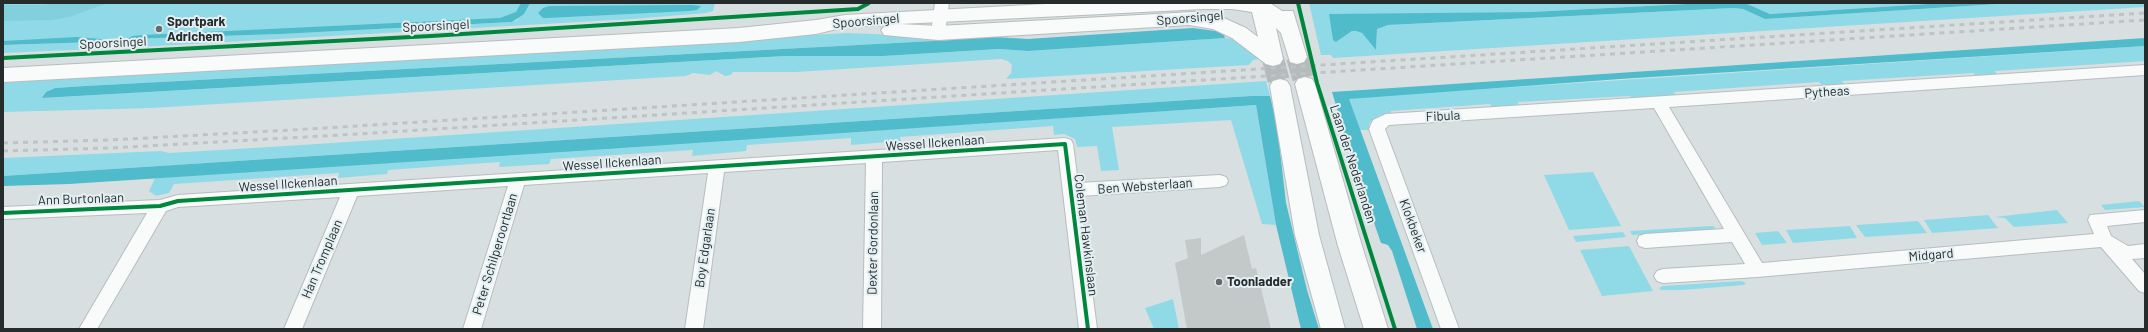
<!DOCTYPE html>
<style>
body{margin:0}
#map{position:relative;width:2148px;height:332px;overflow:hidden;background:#d8dfe0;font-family:Barlow,sans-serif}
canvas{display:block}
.frame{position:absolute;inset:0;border:4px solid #262b2c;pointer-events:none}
</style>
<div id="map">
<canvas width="2148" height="332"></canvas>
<div class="frame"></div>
</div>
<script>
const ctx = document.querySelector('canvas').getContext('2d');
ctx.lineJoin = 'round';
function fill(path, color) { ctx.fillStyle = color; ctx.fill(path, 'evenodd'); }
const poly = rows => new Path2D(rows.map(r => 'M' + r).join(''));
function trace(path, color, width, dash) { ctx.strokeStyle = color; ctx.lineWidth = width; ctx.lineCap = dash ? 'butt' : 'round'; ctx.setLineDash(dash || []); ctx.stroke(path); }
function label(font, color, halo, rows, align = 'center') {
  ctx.font = font + ' Barlow,sans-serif'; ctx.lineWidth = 4; ctx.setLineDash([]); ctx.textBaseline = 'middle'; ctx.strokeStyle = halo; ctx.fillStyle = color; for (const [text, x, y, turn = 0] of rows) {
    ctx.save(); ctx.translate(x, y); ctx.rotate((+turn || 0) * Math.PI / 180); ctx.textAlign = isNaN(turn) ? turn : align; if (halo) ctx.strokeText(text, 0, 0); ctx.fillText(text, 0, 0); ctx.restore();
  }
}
fill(poly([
 [3,3,715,3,713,11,706,13,633,19,120,48,127,38,105,39,94,49,3,53,3,45,97,42,3,42],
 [519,19,512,22,281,34,128,39],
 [1309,3,1706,3,1531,12,1329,15,1336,42,1352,31,1356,31,1362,33,1376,50,1377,28,1388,25,1733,8,1743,9,1765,19,2013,3,2145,3,2145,7,1333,58,1331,55,1321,55],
 [1738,3,1944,3,1770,14,1745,3],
 [847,33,921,36,922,40,952,40,85,86,55,88,46,92,43,98,785,56,883,56,999,49,1028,51,1225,38,1236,39,1255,52,1259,59,1253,60,1249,65,1006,79,1011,73,1012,65,1008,61,1001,59,796,72,733,72,731,75,725,76,716,71,710,75,693,73,686,76,151,108,3,112,3,81],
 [2145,46,2145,61,1995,71,1997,75,1978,77,1973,73,1842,81,1845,85,1823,86,1819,82,1674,92,1677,97,1633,100,1630,96,1518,102,1519,106,1492,107,1490,104,1391,111,1391,115,1380,115,1370,122,1368,130,1360,130,1349,103,1349,99,1361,97],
 [1266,81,1270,96,1251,96,3,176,3,158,161,151,169,153,286,146],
 [1256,105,1276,225,1262,224,1231,120,1112,127,1119,170,1101,171,1097,146,1077,147,1075,139,1064,134,1054,135,1053,126,900,137,901,141,851,145,851,138,747,145,746,151,692,156,693,150,551,159,549,164,499,167,500,162,388,170,387,174,338,178,339,173,174,184,169,193,156,196,149,191,155,178],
 [1593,172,1621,226,1569,230,1544,175],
 [2139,201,2145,207,2105,210,2101,205],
 [2057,210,2068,223,2014,227,2005,218,1994,217],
 [1988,215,1998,228,1932,233,1924,220],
 [1918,221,1927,233,1865,237,1856,225],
 [1712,226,1715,227,1714,230,1632,235,1630,231],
 [1850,226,1857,238,1793,243,1786,230],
 [1778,231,1787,243,1762,245,1755,233],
 [1623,232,1626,237,1576,242,1573,236],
 [1629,246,1653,291,1602,296,1580,250],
 [1741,281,1746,283,1744,285,1682,290,1661,290,1659,288,1663,286],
 [1173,299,1179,329,1154,329,1145,308]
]), '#90dae7');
fill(poly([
 [55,3,108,3,69,17,53,20,3,21,3,5,44,5]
]), '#83d0dd');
fill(poly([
 [521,3,530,3,524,14,512,22,281,34,128,39,132,36,143,35,500,18,516,12],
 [1706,3,1745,3,1770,14,1944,3,2013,3,1765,19,1743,9,1733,8,1388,25,1377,29,1376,50,1362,33,1356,31,1352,31,1336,42,1333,40,1329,14,1531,12],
 [692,5,701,6,697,10,689,11,547,18,543,18,538,13,543,8,549,6],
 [1193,28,1223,32,1225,38,1028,51,999,49,883,56,785,56,42,98,46,92,55,88,85,86,952,40,955,37,978,36,1028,39],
 [76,37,102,39,97,42,3,45,3,41],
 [2145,38,2145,46,1620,79,1349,99,1433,329,1417,329,1392,251,1388,245,1381,243,1353,162,1332,92],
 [1251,96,1270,96,1277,125,1286,203,1307,290,1319,329,1301,329,1276,225,1256,105,577,151,69,184,3,186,3,176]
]), '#4fbbcb');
fill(poly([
 [1244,235,1252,269,1256,268,1257,272,1271,329,1187,329,1175,263,1188,258,1185,240,1201,238,1201,255]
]), '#c3c8c9');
trace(poly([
 [1297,57,1305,84],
 [1273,59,1280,86]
]), '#b4bbbc', 22, [22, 11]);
const street = poly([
 [935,3,949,3,945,33,943,36,938,38,933,36,931,33,935,3],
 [2145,65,2145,75,1669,107,1762,263,2094,234,2088,220,2090,215,2145,210,2145,222,2107,226,2111,236,2128,246,2145,244,2145,258,2132,259,2145,274,2145,293,2139,291,2101,247,1757,277,1663,283,1657,281,1654,276,1657,271,1663,269,1745,264,1732,242,1645,248,1639,246,1637,241,1639,236,1645,234,1724,229,1654,108,1389,125,1385,129,1459,329,1441,329,1369,129,1373,120,1386,114,2145,65],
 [1065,138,1071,140,1073,144,1078,183,1220,175,1226,177,1228,181,1226,185,1220,187,1080,196,1097,329,1079,329,1058,150,882,162,881,329,863,329,866,163,724,172,703,329,685,329,708,173,524,185,481,329,463,329,508,186,357,196,302,329,284,329,340,197,178,207,166,211,97,329,79,329,147,213,3,219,3,207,160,200,178,195,1065,138]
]);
const secondary = poly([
 [1064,3,1270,3,1282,11,1293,11,1307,57,1304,62,1297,64,1290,62,1281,33,1276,28,1283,59,1280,64,1273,66,1266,64,1232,38,1213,29,1189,25,938,40,884,35,881,30,886,25,845,27,816,34,739,42,3,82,3,68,739,28,816,20,845,15,1064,3],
 [1203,9,1232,9,1252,12,1258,37,1246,28,1224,18,1194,12,938,26,900,24,1203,9],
 [1305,77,1312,79,1315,84,1362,246,1388,329,1364,329,1338,246,1295,84,1298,79,1305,77],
 [1280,79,1287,81,1290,86,1319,235,1345,329,1321,329,1295,235,1270,86,1273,81,1280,79]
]);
trace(street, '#b8bdbe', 2);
trace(secondary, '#b8bdbe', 2);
fill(street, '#f9fafa');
fill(secondary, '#f9fafa');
trace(poly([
 [3,143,110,140,309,129,2145,13],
 [3,151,111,148,358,134,2145,20]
]), '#c0c3c3', 3, [5, 5]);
trace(poly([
 [1298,3,1317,83,1395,329],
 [3,58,431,36,858,9,869,3],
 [3,213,160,206,178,201,1065,144,1088,329]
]), '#00873e', 4);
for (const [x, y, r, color] of [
 [159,29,4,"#646a6b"],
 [1219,282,4,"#646a6b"]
]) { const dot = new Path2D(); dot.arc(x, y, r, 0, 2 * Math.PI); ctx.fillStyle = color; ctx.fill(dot); trace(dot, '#e3eff2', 1.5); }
label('13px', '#262b2c', '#e3eff2', [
 ["Spoorsingel",1190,18,-5],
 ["Spoorsingel",866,21,-5],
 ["Spoorsingel",436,26,-3],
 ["Spoorsingel",113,43,-3],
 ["Pytheas",1827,92,-4],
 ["Fibula",1443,116,-3],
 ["Wessel Ilckenlaan",935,143,-4],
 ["Wessel Ilckenlaan",612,163,-4],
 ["Laan der Nederlanden",1353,164,72],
 ["Wessel Ilckenlaan",288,184,-4],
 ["Ben Websterlaan",1145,186,-4],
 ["Ann Burtonlaan",81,199,-2],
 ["Klokbeker",1413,226,70],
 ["Coleman Hawkinslaan",1086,235,83],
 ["Dexter Gordonlaan",873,243,-89],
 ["Boy Edgarlaan",705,248,-82],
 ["Peter Schilperoortlaan",495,254,-73],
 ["Midgard",1931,255,-5],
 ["Han Tromplaan",322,259,-67]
]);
label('bold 13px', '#262b2c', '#e3eff2', [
 ["Sportpark",167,22],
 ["Adrichem",167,37],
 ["Toonladder",1227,282]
], 'left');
</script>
